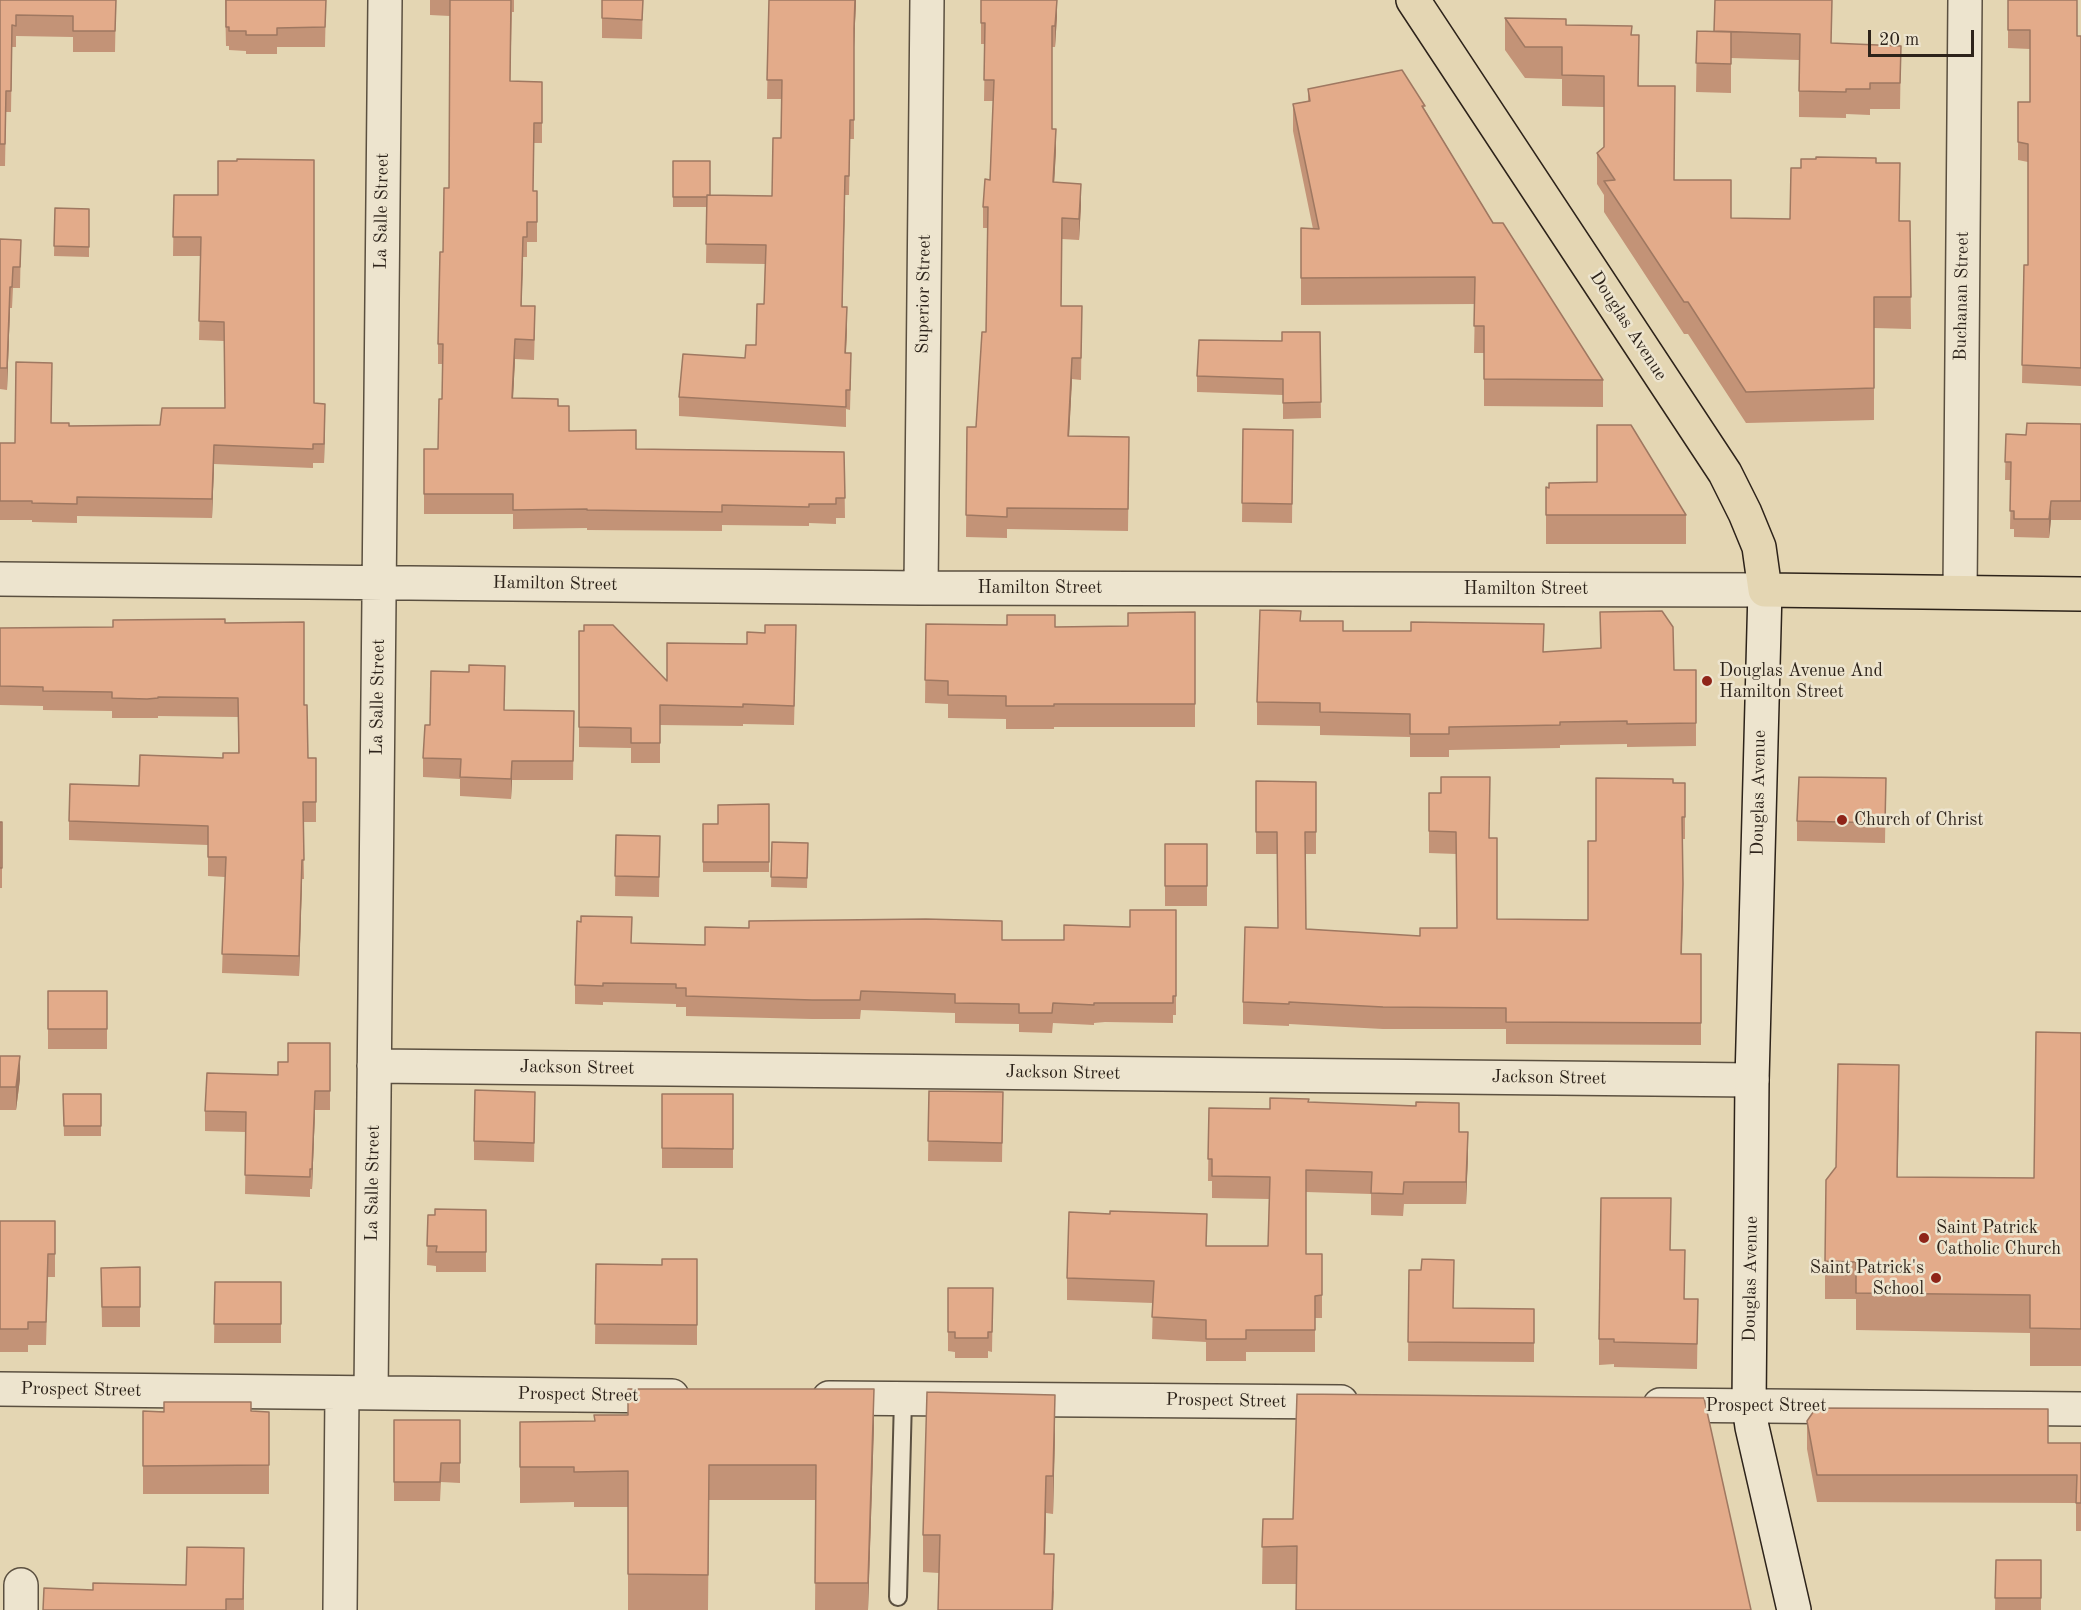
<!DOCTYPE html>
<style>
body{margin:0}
#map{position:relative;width:2081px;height:1610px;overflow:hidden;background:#e4d6b3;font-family:"Old Standard TT",serif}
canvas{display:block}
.scale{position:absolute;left:1868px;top:30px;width:106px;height:27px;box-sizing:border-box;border:3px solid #2d231a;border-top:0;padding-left:8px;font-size:18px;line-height:21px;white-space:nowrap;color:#2d231a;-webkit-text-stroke:4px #ede4ce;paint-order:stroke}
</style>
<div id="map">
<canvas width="2081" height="1610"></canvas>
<div class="scale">20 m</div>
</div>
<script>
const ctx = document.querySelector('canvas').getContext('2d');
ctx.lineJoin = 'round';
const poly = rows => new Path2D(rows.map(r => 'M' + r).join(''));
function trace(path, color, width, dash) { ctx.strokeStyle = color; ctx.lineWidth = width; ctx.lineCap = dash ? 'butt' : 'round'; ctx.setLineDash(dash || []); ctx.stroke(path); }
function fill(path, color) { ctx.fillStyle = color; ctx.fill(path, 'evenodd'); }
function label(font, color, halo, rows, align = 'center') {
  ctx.font = font + ' "Old Standard TT",serif'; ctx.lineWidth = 5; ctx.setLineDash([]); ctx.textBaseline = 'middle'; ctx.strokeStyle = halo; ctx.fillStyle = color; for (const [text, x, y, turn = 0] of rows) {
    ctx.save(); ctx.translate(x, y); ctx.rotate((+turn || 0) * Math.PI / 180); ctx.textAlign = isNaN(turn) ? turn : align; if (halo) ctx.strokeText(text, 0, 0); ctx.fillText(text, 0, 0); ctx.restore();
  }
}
const lane = poly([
 [898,1597,903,1398]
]);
const street = poly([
 [0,579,921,588,1765,590],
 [921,588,927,0],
 [1960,592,1965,0],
 [374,1066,1752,1080],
 [0,1389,672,1396],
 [371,1393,385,0],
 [829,1398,1341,1402],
 [1660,1405,2081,1409],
 [21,1610,21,1585],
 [340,1610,342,1393]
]);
const secondary = poly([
 [1765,590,1752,1080,1749,1406,1752,1427,1794,1610]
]);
const primary = poly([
 [1413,0,1725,473,1745,513,1759,547,1765,590,2081,594]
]);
trace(lane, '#5b5040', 20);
trace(street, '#5b5040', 36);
trace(secondary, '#2d231a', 36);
trace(primary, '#2d231a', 36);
trace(lane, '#ede4ce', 16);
trace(street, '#ede4ce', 33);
trace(secondary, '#ede4ce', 33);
trace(primary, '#e4d6b3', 33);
fill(poly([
 [0,0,116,0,115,52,73,52,73,37,16,36,16,47,12,47,11,112,6,112,5,166,0,166],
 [225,0,326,0,325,47,277,47,277,54,246,54,246,51,229,50,229,46,226,46],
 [430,0,514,0,514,12,512,12,510,81,542,82,542,143,534,143,533,191,537,191,537,242,527,242,527,257,523,257,521,306,535,326,534,360,515,359,513,398,558,406,569,431,636,449,844,452,845,518,836,518,836,524,809,523,809,526,722,525,722,531,587,530,587,528,513,529,513,514,424,514,424,449,438,449,442,399,443,364,438,364,438,344,443,252,449,188,450,16,430,15],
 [602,0,643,0,642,39,602,38],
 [769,0,856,0,854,47,854,139,850,139,849,195,845,195,842,307,847,327,846,353,851,373,850,410,846,409,846,427,679,416,679,397,745,358,756,345,764,304,765,264,706,263,707,207,673,207,673,161,710,195,772,196,781,138,781,99,767,99],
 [1715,0,1832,0,1831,43,1901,46,1900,109,1870,109,1870,115,1846,114,1846,118,1799,117,1799,60,1731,58,1731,93,1696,92,1697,31,1714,31],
 [2008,0,2077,36,2081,36,2081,386,2022,383,2024,265,2028,265,2028,162,2018,160,2018,102,2030,102,2030,49,2008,48],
 [1057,16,1055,47,1052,47,1052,129,1056,150,1054,182,1081,205,1079,240,1062,239,1061,306,1082,306,1081,380,1072,379,1069,436,1129,437,1128,531,1007,529,1007,538,966,537,967,427,976,427,986,332,988,228,983,228,983,207,990,180,993,101,984,101,985,44,981,44,981,23],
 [1505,18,1566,25,1632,35,1639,86,1674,180,1731,218,1790,219,1801,168,1876,163,1899,221,1910,221,1911,329,1874,328,1874,420,1746,423,1688,334,1684,334,1604,212,1604,195,1597,184,1597,153,1604,148,1604,107,1562,106,1562,79,1525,78,1505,50],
 [1308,89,1425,110,1493,223,1603,380,1603,407,1484,406,1484,353,1474,353,1475,304,1301,305,1301,228,1313,229,1293,131,1293,104,1308,101],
 [174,195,314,403,325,422,324,463,313,463,313,468,214,464,212,518,77,516,77,523,32,522,32,520,0,520,0,443,15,443,52,423,69,426,160,425,225,408,224,341,199,340,201,256,173,256],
 [55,208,89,209,89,257,54,256],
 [0,239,21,240,20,288,13,288,12,308,10,308,7,390,0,389],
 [1320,332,1321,418,1283,419,1283,395,1197,392,1197,376,1282,341],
 [2081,424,2081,520,2051,520,2049,538,2014,537,2014,529,2010,529,2011,480,2005,480,2006,434,2026,435],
 [1243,429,1293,430,1292,523,1242,522],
 [1546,487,1686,515,1686,544,1546,544],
 [1195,612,1195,727,1054,727,1054,729,1006,729,1006,719,948,718,948,704,925,703,926,624,1055,627,1128,626],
 [1301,621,1343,631,1544,652,1600,648,1674,670,1696,670,1696,746,1627,747,1627,744,1560,745,1560,748,1449,750,1449,757,1410,757,1410,737,1320,735,1320,726,1257,725,1257,702],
 [225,623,304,705,308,758,316,758,316,822,303,822,304,879,302,879,299,976,222,973,225,877,208,876,208,845,69,840,69,821,139,786,238,753,238,717,158,716,158,718,112,718,112,711,43,710,43,706,0,705,0,628,113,627],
 [579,631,667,681,796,645,794,725,743,724,743,726,660,725,660,763,631,763,631,748,579,747],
 [504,710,574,711,573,780,512,780,511,799,460,796,460,779,423,777,423,758,430,725],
 [1886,778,1885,843,1797,841,1797,821],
 [1256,781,1316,782,1316,854,1305,854,1306,929,1420,936,1457,928,1456,854,1429,853,1429,793,1489,838,1497,919,1588,920,1596,841,1673,783,1685,783,1685,839,1683,839,1683,906,1682,954,1701,954,1701,1045,1506,1044,1506,1029,1383,1029,1289,1024,1289,1026,1243,1024,1243,1002,1278,928,1277,854,1256,854],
 [769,804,769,872,703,872,703,824,718,824],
 [0,822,2,822,2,888,0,888],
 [616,835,660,836,659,897,615,896],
 [772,842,808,843,807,888,771,887],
 [1165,844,1207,844,1207,906,1165,906],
 [1176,910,1176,1015,1173,1015,1173,1023,1105,1022,1094,1023,1094,1025,1053,1023,1052,1033,1019,1032,1019,1024,955,1023,955,1013,861,1010,860,1019,812,1019,686,1016,686,1007,676,1007,676,1004,603,1002,603,1005,575,1004,575,985,581,922,632,943,705,945,1002,940,1064,940,1130,927],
 [48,991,107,991,107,1049,48,1049],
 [2081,1033,2081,1366,2030,1366,2030,1333,1856,1330,1856,1299,1825,1299,1825,1261,1836,1167,1899,1102,1897,1177,2034,1178],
 [330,1043,330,1110,315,1110,312,1189,310,1189,310,1197,245,1194,246,1132,205,1131,205,1111,278,1075,288,1062],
 [0,1056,20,1079,16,1110,0,1110],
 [929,1091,1003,1092,1002,1162,928,1161],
 [63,1094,101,1094,101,1136,64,1136],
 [662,1094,733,1094,733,1168,662,1168],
 [1308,1102,1459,1132,1468,1154,1466,1204,1404,1204,1403,1216,1371,1215,1371,1194,1306,1192,1306,1254,1322,1254,1322,1318,1315,1318,1315,1352,1246,1352,1246,1361,1206,1361,1206,1342,1152,1339,1153,1303,1067,1300,1067,1278,1207,1246,1268,1246,1269,1199,1212,1198,1212,1181,1208,1181,1209,1108,1270,1109],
 [535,1111,534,1162,474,1160,474,1141],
 [486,1210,486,1272,436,1272,436,1266,427,1265,428,1215,435,1215],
 [0,1221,55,1221,55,1277,48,1277,46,1345,28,1345,28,1352,0,1352],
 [1670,1250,1685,1299,1698,1299,1697,1369,1614,1367,1614,1364,1599,1365,1599,1339],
 [697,1259,697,1345,595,1344,596,1264,662,1265],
 [140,1267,140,1327,102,1327,101,1268],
 [1409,1270,1454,1308,1534,1309,1534,1362,1408,1361],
 [215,1282,281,1282,281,1343,214,1343],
 [948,1288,993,1288,992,1352,988,1351,988,1358,955,1358,955,1352,948,1351],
 [143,1411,269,1412,269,1494,143,1494],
 [394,1420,460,1420,460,1483,441,1482,440,1501,394,1501],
 [1807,1421,2048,1443,2081,1443,2081,1531,2076,1531,2076,1503,1817,1502,1807,1449],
 [520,1422,874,1425,868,1610,815,1610,816,1500,709,1500,708,1610,628,1610,628,1507,574,1507,574,1502,520,1503],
 [1055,1433,1053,1514,1046,1513,1045,1554,1054,1592,1053,1610,938,1610,939,1573,923,1572,923,1535],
 [1263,1519,1751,1610,1296,1584,1262,1584],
 [244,1548,244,1610,43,1610,93,1590,186,1585],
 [1996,1560,2041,1560,2041,1610,1995,1610]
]), '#c39377');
fill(poly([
 [855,0,856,0,854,47,854,28],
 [1057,0,1057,16,1055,47,1055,26],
 [1056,129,1056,150,1053,203,1053,182],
 [845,176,845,195,842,327,842,307],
 [1081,184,1081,205,1079,240,1079,219],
 [523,237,523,257,521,325,521,306],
 [10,287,10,308,7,390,7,368],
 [847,307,847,327,845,373,845,353],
 [515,339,515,359,512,418,512,398],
 [1072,358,1072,379,1068,457,1068,436],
 [325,404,325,422,324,463,324,444],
 [214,445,214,464,212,518,212,499],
 [2051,501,2051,520,2049,538,2049,519],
 [512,761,512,780,511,799,511,779],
 [302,860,302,879,299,976,299,956],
 [1683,884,1683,906,1681,976,1681,954],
 [20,1056,20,1079,16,1110,16,1087],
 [1899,1065,1899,1102,1897,1214,1897,1177],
 [315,1091,315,1110,312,1189,312,1169],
 [1468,1132,1468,1154,1466,1204,1466,1182],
 [874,1389,874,1425,868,1610,868,1583],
 [1055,1395,1055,1433,1053,1514,1053,1476],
 [1046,1476,1046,1513,1044,1592,1044,1554],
 [1054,1554,1053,1610,1052,1610]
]), '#9f7861');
const building = poly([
 [0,0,116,0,115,31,73,31,73,16,16,15,16,26,12,25,11,91,6,91,5,144,0,144,0,0],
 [226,0,326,0,325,27,277,28,277,35,246,35,246,31,229,31,229,27,226,27,226,0],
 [450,0,511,0,510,81,542,82,542,123,534,123,533,191,537,191,537,222,527,222,527,237,523,237,521,306,535,306,534,340,515,339,512,398,558,399,558,406,569,406,569,431,636,430,636,449,844,452,845,498,836,498,836,504,809,504,809,507,722,505,722,512,587,510,587,509,513,510,513,494,424,494,424,449,438,449,439,399,442,399,443,344,438,344,440,252,443,252,444,188,449,188,450,0],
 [602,0,643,0,642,20,602,18,602,0],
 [769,0,855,0,854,28,854,120,850,120,849,176,845,176,842,307,847,307,845,353,851,353,850,390,846,390,846,407,679,397,683,354,745,358,746,345,756,345,757,304,764,304,766,245,706,244,707,195,772,196,773,138,781,138,782,80,767,80,769,0],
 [981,0,1057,0,1055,26,1052,26,1052,129,1056,129,1053,182,1081,184,1079,219,1062,218,1061,306,1082,306,1081,358,1072,358,1068,436,1129,437,1128,509,1007,508,1007,517,966,515,967,427,976,427,982,332,986,332,988,207,983,207,985,179,990,180,994,80,984,80,985,23,981,23,981,0],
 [1715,0,1832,0,1831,43,1901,46,1900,83,1870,83,1870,89,1846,89,1846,92,1799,91,1800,34,1714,31,1715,0],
 [2008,0,2077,0,2077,36,2081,36,2081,368,2022,365,2024,265,2028,265,2028,144,2018,142,2018,102,2030,102,2030,30,2008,30,2008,0],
 [1505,18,1566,19,1566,25,1632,26,1631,35,1639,35,1638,86,1675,86,1674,180,1731,180,1731,218,1790,219,1791,168,1801,168,1801,159,1816,159,1816,157,1876,158,1876,163,1900,163,1899,221,1910,221,1911,297,1874,297,1874,388,1746,392,1688,302,1684,302,1604,181,1615,180,1597,153,1604,147,1604,76,1562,75,1562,47,1525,47,1505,18],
 [1697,31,1731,32,1731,64,1696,63,1697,31],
 [1402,70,1425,106,1422,106,1493,223,1503,223,1603,380,1484,379,1484,326,1474,326,1475,277,1301,278,1301,228,1319,229,1293,104,1310,101,1308,89,1402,70],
 [237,159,314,160,314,403,325,404,324,444,313,444,313,449,214,445,212,499,77,497,77,504,32,503,32,501,0,501,0,443,15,443,16,362,52,363,51,423,69,423,69,426,160,425,162,408,225,408,224,322,199,321,201,237,173,237,174,195,218,195,218,161,237,161,237,159],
 [673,161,710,161,710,195,707,195,707,197,673,197,673,161],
 [55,208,89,209,89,247,54,246,55,208],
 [0,239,21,240,20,267,13,267,12,287,10,287,7,368,0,368,0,239],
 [1282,332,1320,332,1321,402,1283,403,1283,379,1197,376,1199,340,1282,341,1282,332],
 [2027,423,2081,424,2081,501,2051,501,2049,519,2014,519,2014,511,2010,511,2011,462,2005,462,2006,434,2026,435,2027,423],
 [1597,425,1631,425,1686,515,1546,515,1546,487,1549,488,1549,483,1597,482,1597,425],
 [1243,429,1293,430,1292,504,1242,503,1243,429],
 [1260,610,1301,611,1300,621,1343,621,1343,631,1411,631,1411,622,1544,624,1543,652,1601,648,1600,612,1662,611,1673,627,1674,670,1696,670,1696,723,1627,724,1627,721,1560,722,1560,725,1449,727,1449,734,1410,734,1410,714,1320,712,1320,703,1257,702,1260,610],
 [1195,612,1195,704,1054,704,1054,706,1006,706,1006,696,948,695,948,681,925,680,926,624,1007,625,1007,615,1055,615,1055,627,1128,626,1128,613,1195,612],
 [225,619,225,623,304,622,304,705,307,705,308,758,316,758,316,802,303,802,304,860,302,860,299,956,222,954,226,857,208,857,208,826,69,821,70,784,139,786,140,755,223,758,223,753,239,753,238,698,158,697,158,698,147,699,112,698,112,692,43,691,43,687,0,686,0,628,113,627,113,620,225,619],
 [584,625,613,625,667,681,667,643,747,644,747,632,765,633,765,625,796,625,794,706,743,704,743,707,660,705,660,743,631,743,631,728,579,727,579,631,584,631,584,625],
 [469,665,505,666,504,710,574,711,573,761,512,761,511,779,460,777,461,759,423,758,425,725,430,725,431,671,469,672,469,665],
 [1441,777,1490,777,1489,838,1497,838,1497,919,1588,920,1588,841,1596,841,1596,778,1673,779,1673,783,1685,783,1685,817,1682,817,1683,884,1681,954,1701,954,1701,1023,1506,1022,1506,1008,1383,1007,1289,1002,1289,1004,1243,1002,1245,927,1278,928,1277,832,1256,832,1256,781,1316,782,1316,832,1305,832,1306,929,1420,936,1420,928,1457,928,1456,832,1429,831,1429,793,1441,793,1441,777],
 [1799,777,1886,778,1885,823,1797,821,1799,777],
 [769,804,769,862,703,862,703,824,718,824,718,805,769,804],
 [0,822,2,822,2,868,0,868,0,822],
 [616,835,660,836,659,877,615,876,616,835],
 [772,842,808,843,807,878,771,877,772,842],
 [1165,844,1207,844,1207,886,1165,886,1165,844],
 [1130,910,1176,910,1176,996,1173,996,1173,1003,1094,1003,1094,1005,1053,1003,1052,1013,1019,1013,1019,1004,955,1003,955,994,861,991,860,1000,812,1000,686,996,686,988,676,988,676,984,603,983,603,986,575,985,577,921,581,922,581,916,632,917,631,943,705,945,705,927,749,928,749,921,926,919,1002,921,1002,940,1064,940,1064,925,1130,927,1130,910],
 [48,991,107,991,107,1029,48,1029,48,991],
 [2036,1032,2081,1033,2081,1329,2030,1328,2030,1295,1856,1293,1856,1262,1825,1261,1826,1180,1836,1167,1838,1064,1899,1065,1897,1177,2034,1178,2036,1032],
 [288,1043,330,1043,330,1091,315,1091,312,1169,310,1169,310,1177,245,1175,246,1112,205,1111,207,1073,278,1075,278,1062,288,1062,288,1043],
 [0,1056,20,1056,16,1087,0,1087,0,1056],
 [475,1090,535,1092,534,1143,474,1141,475,1090],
 [929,1091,1003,1092,1002,1143,928,1141,929,1091],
 [63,1094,101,1094,101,1126,64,1126,63,1094],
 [662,1094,733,1094,733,1149,662,1148,662,1094],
 [1270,1098,1309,1099,1308,1102,1416,1106,1416,1102,1459,1103,1459,1132,1468,1132,1466,1182,1404,1182,1403,1194,1371,1193,1372,1172,1306,1170,1306,1254,1322,1254,1322,1295,1315,1296,1315,1330,1246,1330,1246,1339,1206,1339,1206,1320,1152,1317,1154,1281,1067,1278,1069,1212,1110,1214,1110,1211,1207,1214,1206,1246,1268,1246,1270,1177,1212,1176,1212,1159,1208,1159,1209,1108,1270,1109,1270,1098],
 [1601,1198,1671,1198,1670,1250,1685,1250,1684,1299,1698,1299,1697,1344,1614,1342,1614,1339,1599,1339,1601,1198],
 [435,1209,486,1210,486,1252,436,1252,437,1246,427,1246,428,1215,435,1215,435,1209],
 [0,1221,55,1221,55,1254,48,1254,46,1322,28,1322,28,1329,0,1329,0,1221],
 [662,1259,697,1259,697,1325,595,1324,596,1264,662,1265,662,1259],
 [1422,1259,1454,1260,1453,1308,1534,1309,1534,1343,1408,1342,1409,1270,1421,1270,1422,1259],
 [140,1267,140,1307,102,1307,101,1268,140,1267],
 [215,1282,281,1282,281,1324,214,1324,215,1282],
 [948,1288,993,1288,992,1332,988,1332,988,1338,955,1338,955,1332,948,1332,948,1288],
 [628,1389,874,1389,868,1583,815,1583,816,1465,709,1465,708,1575,628,1574,628,1471,574,1472,574,1467,520,1467,520,1422,595,1421,594,1415,628,1415,628,1389],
 [927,1392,1055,1395,1053,1476,1046,1476,1044,1554,1054,1554,1052,1610,938,1610,940,1535,923,1535,927,1392],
 [1297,1394,1704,1398,1751,1610,1296,1610,1297,1546,1262,1547,1263,1519,1293,1519,1297,1394],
 [164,1402,251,1402,251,1411,269,1412,269,1465,143,1466,143,1411,164,1412,164,1402],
 [1816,1408,2048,1409,2048,1443,2081,1443,2081,1503,2076,1503,2077,1475,1817,1475,1807,1421,1816,1408],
 [394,1420,460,1420,460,1463,441,1463,440,1482,394,1482,394,1420],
 [187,1547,244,1548,243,1599,226,1599,226,1610,43,1610,44,1588,93,1590,93,1583,186,1585,187,1547],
 [1996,1560,2041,1560,2041,1598,1995,1598,1996,1560]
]);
fill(building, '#e3ab8a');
trace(building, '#9f7861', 1.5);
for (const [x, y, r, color] of [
 [1707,681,6,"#8f2418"],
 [1842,820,6,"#8f2418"],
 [1924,1238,6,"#8f2418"],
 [1936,1278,6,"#8f2418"]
]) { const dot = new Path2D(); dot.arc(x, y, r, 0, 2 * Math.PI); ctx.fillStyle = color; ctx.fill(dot); trace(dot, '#ede4ce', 2); }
label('18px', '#2d231a', '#ede4ce', [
 ["La Salle Street",382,211,-89],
 ["Superior Street",924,294,-89],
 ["Buchanan Street",1962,296,-89],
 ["Douglas Avenue",1628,326,57],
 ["Hamilton Street",555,584,1],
 ["Hamilton Street",1040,588],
 ["Hamilton Street",1526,589],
 ["La Salle Street",378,697,-89],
 ["Douglas Avenue",1759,793,-89],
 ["Jackson Street",577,1068,1],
 ["Jackson Street",1063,1073,1],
 ["Jackson Street",1549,1078,1],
 ["La Salle Street",373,1183,-89],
 ["Douglas Avenue",1751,1279,-89],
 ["Prospect Street",81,1390,1],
 ["Prospect Street",578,1395,1],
 ["Prospect Street",1226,1401,1],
 ["Prospect Street",1766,1406]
]);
label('18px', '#2d231a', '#ede4ce', [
 ["Douglas Avenue And",1719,671],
 ["Hamilton Street",1719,692],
 ["Church of Christ",1854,820],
 ["Saint Patrick",1936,1228],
 ["Catholic Church",1936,1249],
 ["Saint Patrick's",1924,1268,"right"],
 ["School",1924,1289,"right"]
], 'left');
</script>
